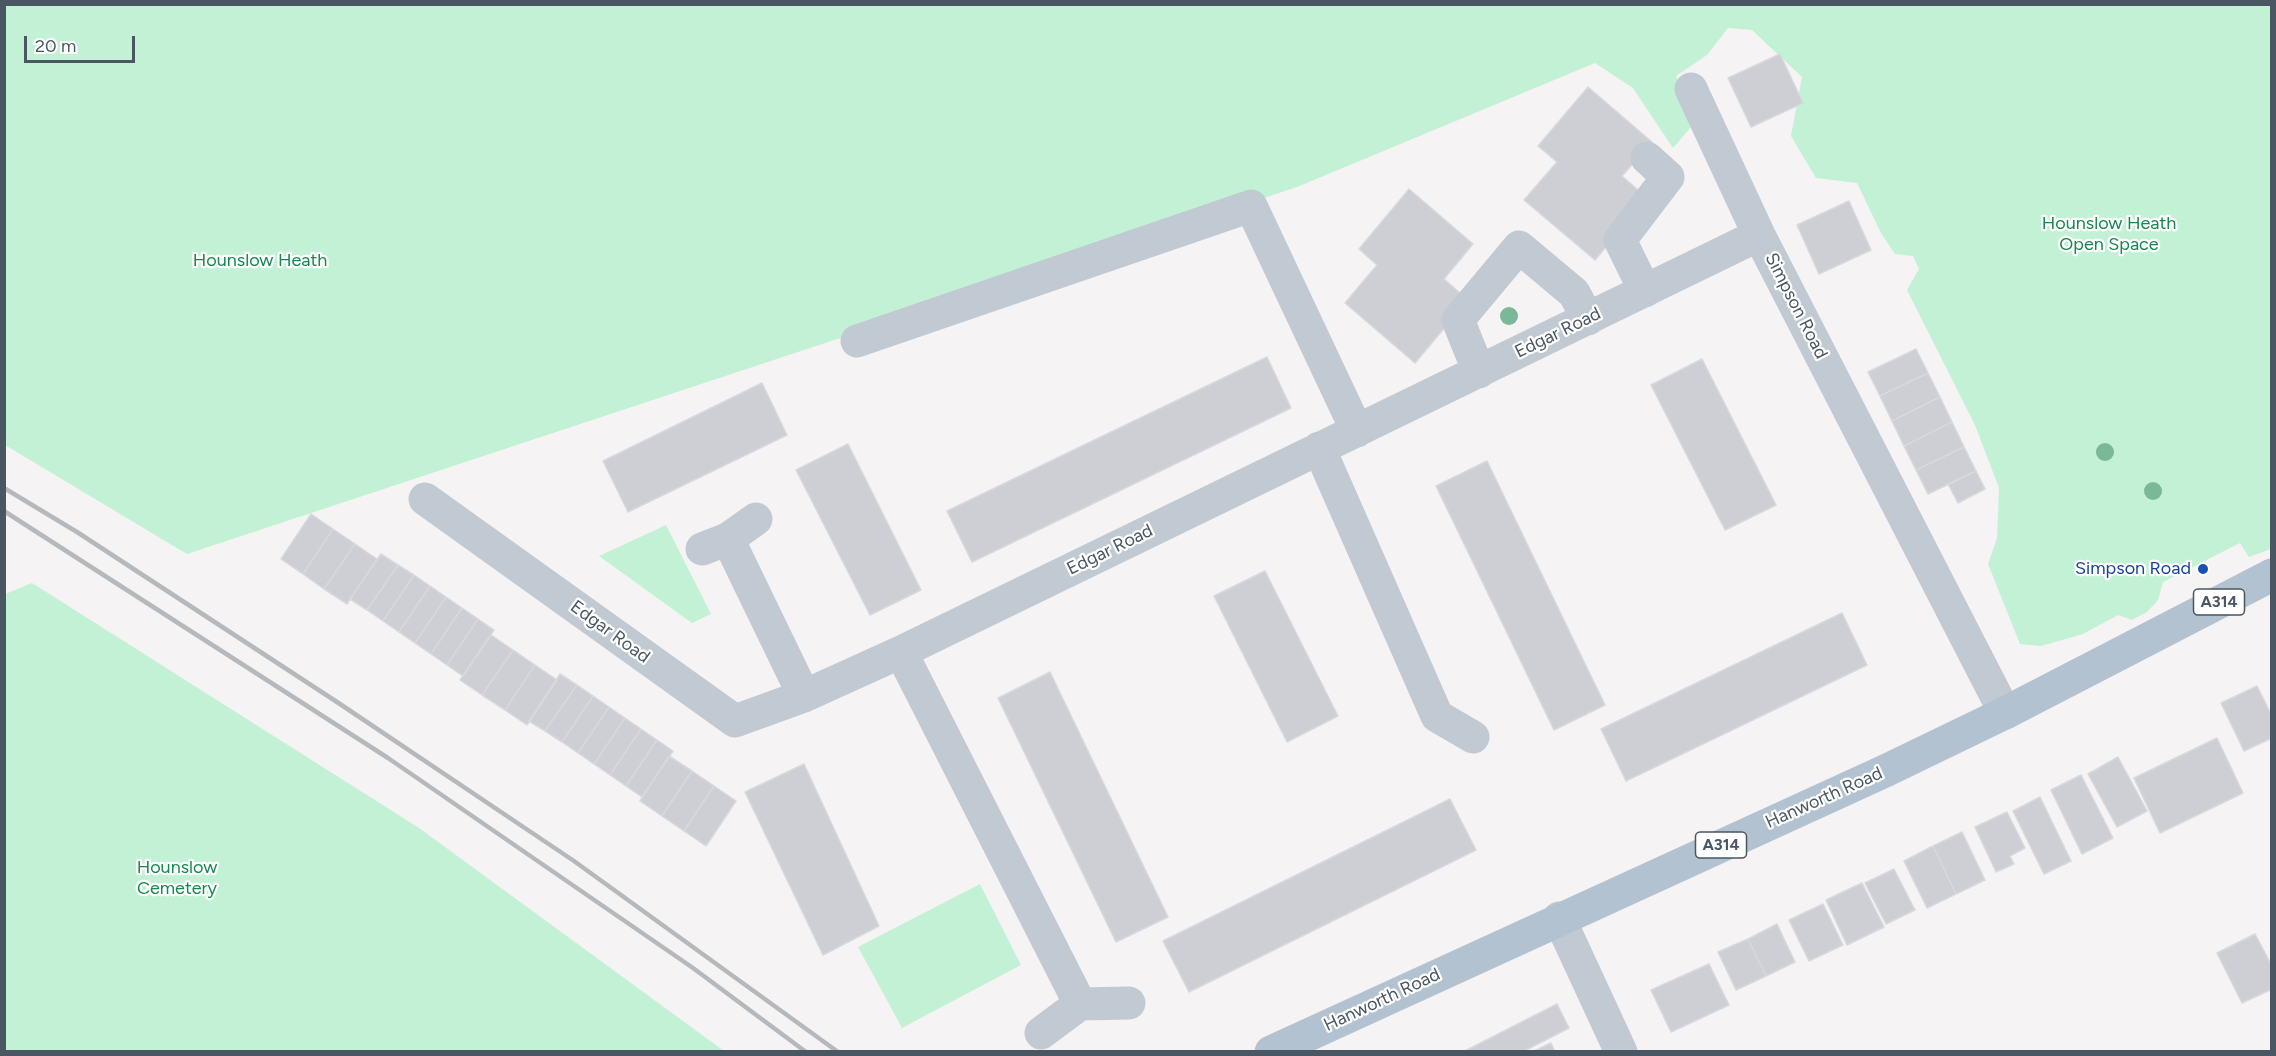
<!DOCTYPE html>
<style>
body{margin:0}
#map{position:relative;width:2276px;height:1056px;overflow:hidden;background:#f5f3f3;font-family:Figtree,sans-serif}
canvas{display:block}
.frame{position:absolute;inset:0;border:6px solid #4a5661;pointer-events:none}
.scale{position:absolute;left:24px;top:36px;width:111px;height:27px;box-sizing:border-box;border:3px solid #4a5661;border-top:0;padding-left:8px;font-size:18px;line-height:21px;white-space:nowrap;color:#4a5661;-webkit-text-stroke:4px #fff;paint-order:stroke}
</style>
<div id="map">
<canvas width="2276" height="1056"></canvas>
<div class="frame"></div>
<div class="scale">20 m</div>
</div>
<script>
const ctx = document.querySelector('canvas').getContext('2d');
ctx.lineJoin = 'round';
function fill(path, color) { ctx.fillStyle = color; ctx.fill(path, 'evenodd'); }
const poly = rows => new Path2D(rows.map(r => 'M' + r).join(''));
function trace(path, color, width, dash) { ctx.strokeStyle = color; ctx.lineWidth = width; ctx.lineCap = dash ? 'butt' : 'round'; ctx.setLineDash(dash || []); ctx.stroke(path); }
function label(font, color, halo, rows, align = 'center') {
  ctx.font = font + ' Figtree,sans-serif'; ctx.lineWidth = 4.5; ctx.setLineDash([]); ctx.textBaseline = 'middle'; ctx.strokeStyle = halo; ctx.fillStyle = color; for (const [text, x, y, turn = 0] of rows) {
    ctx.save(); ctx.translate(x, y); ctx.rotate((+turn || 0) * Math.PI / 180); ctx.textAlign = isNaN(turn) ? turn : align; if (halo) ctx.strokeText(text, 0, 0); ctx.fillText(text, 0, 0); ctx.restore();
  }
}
fill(poly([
 [5,5,2271,5,2271,549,2249,557,2240,543,2163,582,2158,600,2147,612,2132,620,2118,615,2083,634,2041,646,2020,644,1988,564,1997,538,1999,488,1975,425,1907,290,1919,269,1913,256,1895,254,1881,233,1857,183,1816,178,1791,136,1802,77,1752,30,1728,28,1707,55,1676,76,1697,120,1673,148,1633,88,1595,63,1297,187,187,554,5,445],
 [666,525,711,614,692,623,599,556],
 [32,583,419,828,724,1051,5,1051,5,594],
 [980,884,1021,965,902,1028,858,947]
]), '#c3f1d5');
const building = poly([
 [1780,54,1803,103,1751,127,1728,78,1780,54],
 [1588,87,1652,142,1622,176,1647,198,1595,260,1524,200,1557,162,1538,146,1588,87],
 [1409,189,1473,244,1444,279,1468,300,1415,363,1345,303,1377,265,1359,249,1409,189],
 [1849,201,1871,250,1819,274,1797,225,1849,201],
 [1916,349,1928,373,1880,396,1868,372,1916,349],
 [1267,357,1291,408,972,562,947,511,1267,357],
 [1702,359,1776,505,1725,530,1651,385,1702,359],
 [1928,373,1940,397,1892,421,1880,396,1928,373],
 [762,383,787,435,628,512,603,461,762,383],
 [1940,397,1952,422,1904,446,1892,421,1940,397],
 [1952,422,1964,447,1916,470,1904,446,1952,422],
 [848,444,921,590,870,615,796,470,848,444],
 [1964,447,1976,471,1928,494,1916,470,1964,447],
 [1487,461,1605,705,1554,730,1436,486,1487,461],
 [1976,471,1985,489,1958,503,1948,484,1976,471],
 [311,514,333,529,303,574,281,559,311,514],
 [333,529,355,544,324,589,303,574,333,529],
 [355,544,377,559,347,604,324,589,355,544],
 [381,554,398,565,367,610,350,599,381,554],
 [398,565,414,575,383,621,367,610,398,565],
 [1265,571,1338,716,1287,742,1214,596,1265,571],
 [414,575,430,586,399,632,383,621,414,575],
 [430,586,446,597,415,643,399,632,430,586],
 [446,597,462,608,431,654,415,643,446,597],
 [462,608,478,619,447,665,431,654,462,608],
 [1842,613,1867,665,1626,781,1601,729,1842,613],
 [478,619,494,630,463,676,447,665,478,619],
 [491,635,513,650,482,695,460,680,491,635],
 [513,650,535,665,505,710,482,695,513,650],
 [535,665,557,680,527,725,505,710,535,665],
 [1050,672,1168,917,1116,942,998,698,1050,672],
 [560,674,577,685,545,731,529,721,560,674],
 [577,685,593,696,562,742,545,731,577,685],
 [2257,686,2272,716,2272,738,2244,751,2221,703,2257,686],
 [593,696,609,707,578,753,562,742,593,696],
 [609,707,625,718,594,764,578,753,609,707],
 [625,718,641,729,610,775,594,764,625,718],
 [641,729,657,740,626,786,610,775,641,729],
 [2217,738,2243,793,2160,833,2134,778,2217,738],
 [657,740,673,751,642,797,626,786,657,740],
 [669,756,692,771,662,816,640,801,669,756],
 [2118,757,2147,811,2117,827,2088,774,2118,757],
 [804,764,879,926,823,955,745,792,804,764],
 [692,771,714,786,684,831,662,816,692,771],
 [2081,775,2113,838,2082,854,2051,790,2081,775],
 [714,786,736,801,706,846,684,831,714,786],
 [2040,797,2071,861,2044,874,2013,811,2040,797],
 [1450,799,1476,850,1189,992,1163,941,1450,799],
 [2007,812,2025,848,2010,856,2014,864,1996,872,1975,827,2007,812],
 [1962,832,1985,880,1956,894,1933,846,1962,832],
 [1933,846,1956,894,1927,908,1904,861,1933,846],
 [1894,869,1915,910,1886,924,1865,883,1894,869],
 [1862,883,1884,927,1847,945,1826,900,1862,883],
 [1823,904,1843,945,1809,961,1789,920,1823,904],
 [1777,924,1795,962,1766,976,1748,939,1777,924],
 [2255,934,2272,966,2272,989,2242,1003,2217,953,2255,934],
 [1748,939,1766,976,1736,990,1718,952,1748,939],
 [1709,964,1729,1005,1671,1032,1651,990,1709,964],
 [1557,1004,1569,1028,1522,1052,1463,1052,1557,1004],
 [1551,1043,1555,1052,1532,1052,1551,1043]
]);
fill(building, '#cdcfd5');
trace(building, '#d7d9de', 1.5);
trace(poly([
 [1691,89,1759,235,2005,713],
 [1645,291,1620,240,1668,177,1647,158],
 [857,341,1251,206,1357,431],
 [1479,372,1458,320,1519,247,1574,293,1588,319],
 [1319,448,1437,716,1473,737],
 [425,499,735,721,804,696,901,652,1759,235],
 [728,539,804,696],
 [702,549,728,539,756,519],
 [901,652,1080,1004],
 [1559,918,1621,1052],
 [1041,1033,1080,1004,1129,1003]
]), '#c1cad2', 33);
trace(poly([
 [1271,1052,1885,771,2005,713,2272,575]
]), '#b3c2d1', 33);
trace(poly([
 [4,488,77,532,340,704,574,861,838,1052],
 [4,511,388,758,693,968,806,1052]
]), '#b5b8bd', 4.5);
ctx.fillStyle = '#7bb799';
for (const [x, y] of [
 [1509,316],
 [2105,452],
 [2153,491]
]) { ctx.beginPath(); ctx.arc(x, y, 9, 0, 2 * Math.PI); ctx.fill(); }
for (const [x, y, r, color] of [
 [2203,569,6,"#1a4fb4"]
]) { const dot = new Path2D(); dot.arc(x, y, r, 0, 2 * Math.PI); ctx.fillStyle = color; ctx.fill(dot); trace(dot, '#fff', 2); }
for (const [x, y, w] of [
 [2219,602,51],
 [1721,845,51]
]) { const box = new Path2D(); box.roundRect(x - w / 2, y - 13, w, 26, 4.5); ctx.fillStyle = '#fff'; ctx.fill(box); trace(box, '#4a5661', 1.5); }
label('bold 16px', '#4a5661', null, [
 ["A314",2219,602],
 ["A314",1721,845]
]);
label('18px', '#17864f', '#fff', [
 ["Hounslow Heath",2109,224],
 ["Open Space",2109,245],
 ["Hounslow Heath",260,261],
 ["Hounslow",177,868],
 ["Cemetery",177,889]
]);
label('18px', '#4a5661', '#fff', [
 ["Simpson Road",1796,306,63],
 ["Edgar Road",1558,333,-26],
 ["Edgar Road",1110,550,-26],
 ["Edgar Road",610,632,36],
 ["Hanworth Road",1824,798,-24],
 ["Hanworth Road",1382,1000,-25]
]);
label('18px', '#164399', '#fff', [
 ["Simpson Road",2191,569]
], 'right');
</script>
